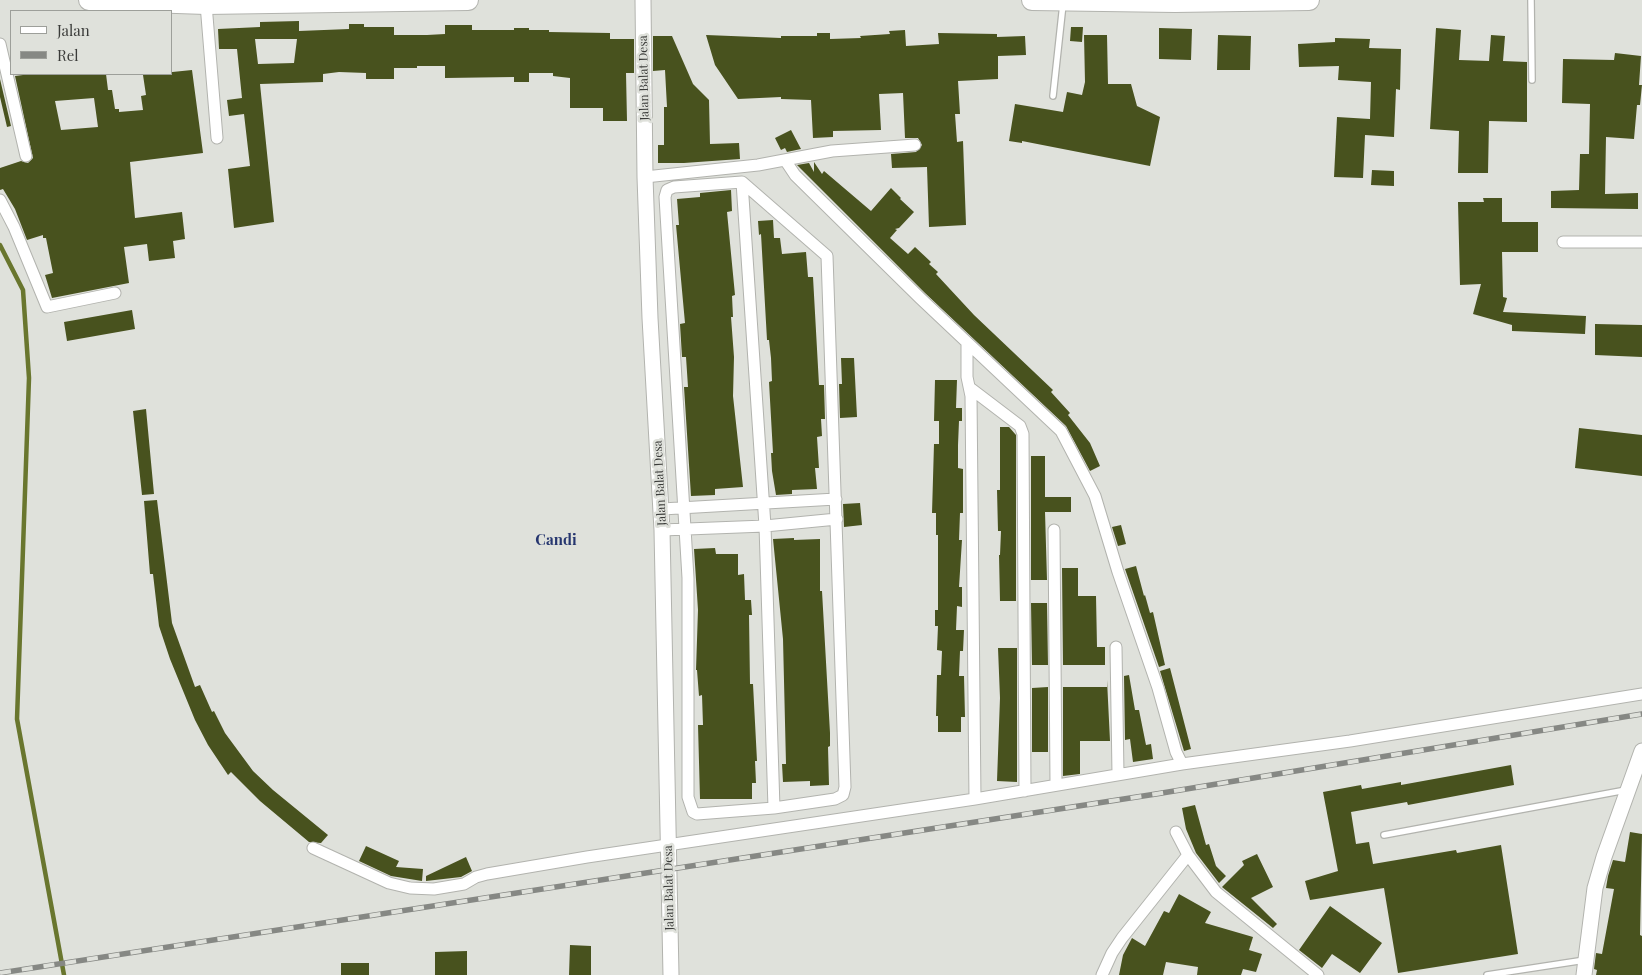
<!DOCTYPE html>
<style>
body{margin:0}
#map{position:relative;width:1642px;height:975px;overflow:hidden;background:#dfe1db;font-family:"Playfair Display",serif}
canvas{display:block}
.legend{position:absolute;left:10px;top:10px;width:162px;height:65px;box-sizing:border-box;background:#dfe1db;border:1px solid #9d9f9a;margin:0;padding:6px 9px;list-style:none;font-size:15px;color:#3a3b39}
.legend li{display:flex;align-items:center;gap:10px;height:25px}
.legend b{width:25px;border:1px solid #9d9f9a}
</style>
<div id="map">
<canvas width="1642" height="975"></canvas>
<ul class="legend">
<li><b style="height:6px;background:#fff"></b>Jalan</li>
<li><b style="height:6px;background:#868884"></b>Rel</li>
</ul>
</div>
<script>
const ctx = document.querySelector('canvas').getContext('2d');
ctx.lineJoin = 'round';
const poly = rows => new Path2D(rows.map(r => 'M' + r).join(''));
function trace(path, color, width, dash) { ctx.strokeStyle = color; ctx.lineWidth = width; ctx.lineCap = dash ? 'butt' : 'round'; ctx.setLineDash(dash || []); ctx.stroke(path); }
function fill(path, color) { ctx.fillStyle = color; ctx.fill(path, 'evenodd'); }
function label(font, color, halo, rows, align = 'center') {
  ctx.font = font + ' "Playfair Display",serif'; ctx.lineWidth = 5; ctx.setLineDash([]); ctx.textBaseline = 'middle'; ctx.strokeStyle = halo; ctx.fillStyle = color; for (const [text, x, y, turn = 0] of rows) {
    ctx.save(); ctx.translate(x, y); ctx.rotate((+turn || 0) * Math.PI / 180); ctx.textAlign = isNaN(turn) ? turn : align; if (halo) ctx.strokeText(text, 0, 0); ctx.fillText(text, 0, 0); ctx.restore();
  }
}
trace(poly([
 [0,245,23,290,29,378,17,719,64,975]
]), '#69762e', 4.5);
fill(poly([
 [299,21,299,31,349,29,349,24,364,24,364,27,394,27,394,35,427,35,445,34,445,25,472,25,472,30,514,30,514,28,529,28,529,30,549,30,549,32,610,33,610,39,634,39,634,73,626,73,627,121,603,121,603,108,570,108,570,78,553,76,553,73,529,73,529,82,514,82,514,77,445,78,445,66,417,66,417,68,394,68,394,79,366,79,366,73,339,72,323,74,323,82,260,84,274,222,234,228,228,169,250,166,244,114,229,116,227,100,242,98,237,49,219,49,218,29,260,27,260,22],
 [255,39,297,39,294,63,258,64],
 [1071,27,1083,27,1082,42,1070,41],
 [1159,28,1192,29,1191,60,1159,59],
 [1436,28,1461,30,1459,60,1489,61,1491,35,1505,36,1503,61,1527,62,1527,122,1489,121,1488,173,1458,173,1459,131,1430,129],
 [905,30,906,46,939,44,938,33,997,34,997,37,1025,36,1026,55,998,56,998,79,958,81,960,114,955,114,957,142,963,141,966,225,929,227,927,167,892,168,891,154,916,152,922,145,918,138,905,138,903,93,879,94,881,130,833,131,833,137,813,138,811,100,781,99,781,97,738,99,715,65,706,35,781,38,781,36,817,36,817,33,830,33,830,39,861,38,860,36,890,34,889,31],
 [1084,35,1107,35,1108,84,1131,84,1137,106,1160,117,1150,166,1022,141,1022,143,1009,141,1015,104,1063,112,1067,92,1082,95,1085,82],
 [1218,35,1251,36,1250,70,1217,70],
 [653,36,672,36,693,84,709,100,710,144,739,143,740,159,684,163,658,163,658,145,664,145,664,107,667,107,665,70,653,71],
 [1335,38,1370,39,1369,48,1401,49,1400,90,1396,89,1394,137,1365,135,1363,178,1334,177,1337,117,1370,119,1371,82,1338,80,1339,66,1299,67,1298,44,1335,42],
 [1615,53,1641,56,1639,85,1642,85,1640,105,1637,105,1634,139,1606,137,1605,194,1638,193,1638,209,1551,208,1551,191,1579,190,1580,154,1589,154,1590,104,1562,103,1563,59,1614,60],
 [192,70,203,153,130,162,135,218,182,212,185,239,173,241,175,258,149,261,147,244,124,247,129,283,52,298,45,275,53,273,46,238,43,238,43,235,27,240,15,209,3,189,0,190,0,168,21,161,28,163,33,158,15,76,31,74,106,74,108,90,112,90,115,109,119,109,119,112,143,110,141,96,146,95,143,75],
 [94,98,98,127,61,130,55,101],
 [0,79,11,126,7,127,0,97],
 [791,130,801,149,787,152,785,148,781,150,775,138],
 [814,162,822,174,824,171,871,211,891,188,901,198,900,199,914,212,899,228,895,229,897,230,890,238,908,254,915,247,931,262,929,264,938,272,936,274,974,315,1053,390,1051,392,1070,413,1068,415,1090,443,1100,466,1090,471,1066,426,925,293,797,165,809,163,814,172],
 [1372,170,1394,171,1394,186,1371,185],
 [731,190,732,211,727,212,735,295,732,296,733,317,731,317,734,357,733,396,743,487,715,489,715,495,691,496,684,387,688,387,686,357,682,357,680,324,685,323,676,225,679,225,677,199,700,197,700,193],
 [1483,198,1502,198,1502,222,1538,222,1538,252,1502,252,1503,297,1507,298,1503,312,1586,316,1585,334,1512,331,1512,325,1473,314,1481,284,1460,285,1458,202,1484,202],
 [773,220,774,238,780,238,782,254,806,252,808,277,813,277,819,385,824,385,825,419,821,419,822,436,817,437,819,468,815,468,817,489,792,490,792,494,776,495,772,471,771,453,773,453,769,382,772,381,771,358,769,340,767,340,761,234,759,235,758,221],
 [132,310,135,329,67,341,64,322],
 [1595,324,1642,325,1642,357,1595,355],
 [841,358,854,358,857,417,840,418,839,384,842,384],
 [935,380,957,380,956,408,962,408,962,421,959,421,958,445,958,468,963,469,963,513,960,513,959,540,962,540,959,587,962,587,962,607,957,606,956,630,964,630,963,651,960,651,959,676,964,676,965,717,961,717,961,732,938,732,938,716,936,716,937,675,941,675,942,651,937,650,938,626,935,626,935,610,938,610,938,535,936,535,936,513,932,513,934,444,939,444,939,421,934,421],
 [146,409,154,494,142,495,133,411],
 [1000,427,1009,427,1016,435,1016,601,1000,601,999,555,1000,555,1001,531,998,531,997,490,1000,490],
 [1579,428,1642,435,1642,476,1575,468],
 [1031,456,1045,456,1045,497,1071,497,1071,512,1045,512,1047,580,1031,580],
 [157,500,172,623,195,687,200,685,212,712,214,711,225,733,253,771,273,790,328,835,321,843,309,842,260,801,231,772,228,775,208,745,195,720,170,659,159,626,153,574,150,574,144,501],
 [860,503,862,525,844,527,843,504],
 [1121,525,1126,544,1118,546,1112,527],
 [794,538,794,540,820,539,820,591,822,591,830,733,830,746,828,747,829,785,810,786,810,781,783,782,782,764,786,764,783,639,773,539],
 [715,548,716,554,738,554,738,575,744,574,745,600,751,600,752,615,749,615,750,684,753,684,757,761,755,761,756,783,752,783,752,799,700,799,698,725,703,725,702,695,699,696,697,670,696,670,698,610,694,549],
 [1136,566,1144,596,1145,595,1150,613,1153,612,1165,665,1159,667,1125,569],
 [1062,568,1078,568,1078,596,1096,596,1097,647,1105,647,1105,665,1063,665],
 [1031,603,1047,603,1048,665,1032,665],
 [998,648,1017,648,1017,782,997,781,1000,698],
 [1170,668,1191,749,1184,751,1160,671],
 [1129,675,1135,710,1139,710,1146,745,1151,744,1153,759,1133,762,1130,739,1125,740,1124,676],
 [1107,680,1110,741,1080,741,1080,774,1063,776,1063,687,1107,687],
 [1048,687,1048,752,1032,752,1032,688],
 [1511,765,1514,785,1408,805,1407,802,1351,812,1356,844,1369,842,1373,864,1456,850,1457,853,1501,845,1518,954,1398,973,1384,888,1310,900,1305,881,1338,871,1323,792,1361,785,1362,789,1401,782,1401,785],
 [1195,805,1206,845,1209,844,1216,866,1226,876,1219,883,1196,853,1186,829,1182,808],
 [1630,832,1642,834,1640,935,1642,936,1642,975,1596,975,1597,970,1594,969,1596,953,1602,954,1614,889,1606,888,1608,876,1613,860,1625,862],
 [366,846,399,861,396,867,423,869,422,881,391,876,359,861],
 [1257,854,1273,887,1251,898,1277,924,1273,928,1222,887,1244,865,1242,861],
 [466,857,472,871,461,877,426,881,426,876],
 [1179,894,1211,912,1205,923,1253,937,1249,950,1262,954,1256,972,1243,969,1241,975,1197,975,1198,967,1166,962,1163,975,1119,975,1123,955,1132,938,1145,946,1164,911,1169,913],
 [1330,906,1382,943,1360,973,1332,954,1322,968,1299,950],
 [570,945,591,946,591,975,569,975],
 [467,951,467,975,435,975,435,952],
 [341,963,369,963,369,975,341,975]
]), '#48521e');
const service = poly([
 [1531,0,1532,80],
 [1053,96,1063,4],
 [1384,835,1626,790],
 [1487,975,1585,960]
]);
const minor = poly([
 [206,4,217,138],
 [0,44,26,156],
 [785,160,795,175,920,298,1061,431,1095,496,1118,572,1158,688,1176,752,1182,764],
 [645,177,758,165,832,151,915,145],
 [742,182,827,256,845,787,843,795,835,799,774,808,697,814,693,812,688,797,688,578,665,197,667,190,674,187,742,182],
 [742,182,765,526,774,808],
 [0,200,14,227,47,307,115,293],
 [1563,242,1642,242],
 [967,344,967,377,971,396,975,799],
 [970,388,1020,426,1023,434,1025,791],
 [662,509,836,499],
 [662,530,765,526,837,519],
 [1054,530,1056,784],
 [1116,647,1118,775],
 [1176,832,1188,855],
 [313,848,389,883,410,888,434,889,464,884,476,877,487,874,587,857,975,799,1182,764,1350,741,1642,694],
 [1102,975,1112,953,1122,938,1188,855,1216,892,1318,975]
]);
const tertiary = poly([
 [643,0,645,177,650,318,662,530,671,975],
 [1584,975,1595,888,1604,857,1642,751]
]);
const trunk = poly([
 [89,0,206,4,468,0],
 [1032,0,1175,2,1309,0]
]);
trace(service, '#b2b3ae', 8);
trace(minor, '#b2b3ae', 13);
trace(tertiary, '#b2b3ae', 17);
trace(trunk, '#b2b3ae', 22);
trace(service, '#fff', 5.5);
trace(minor, '#fff', 11);
trace(tertiary, '#fff', 15);
trace(trunk, '#fff', 20);
const rail = poly([
 [0,973,1156,794,1642,714]
]);
trace(rail, '#868884', 5.5);
trace(rail, '#dfe1db', 4, [11]);
label('12px', '#3a3b39', '#dfe1db', [
 ["Jalan Balat Desa",644,78,-91],
 ["Jalan Balat Desa",660,483,-93],
 ["Jalan Balat Desa",669,888,-91]
]);
label('bold 15px', '#26366f', '#dfe1db', [
 ["Candi",556,540]
]);
</script>
